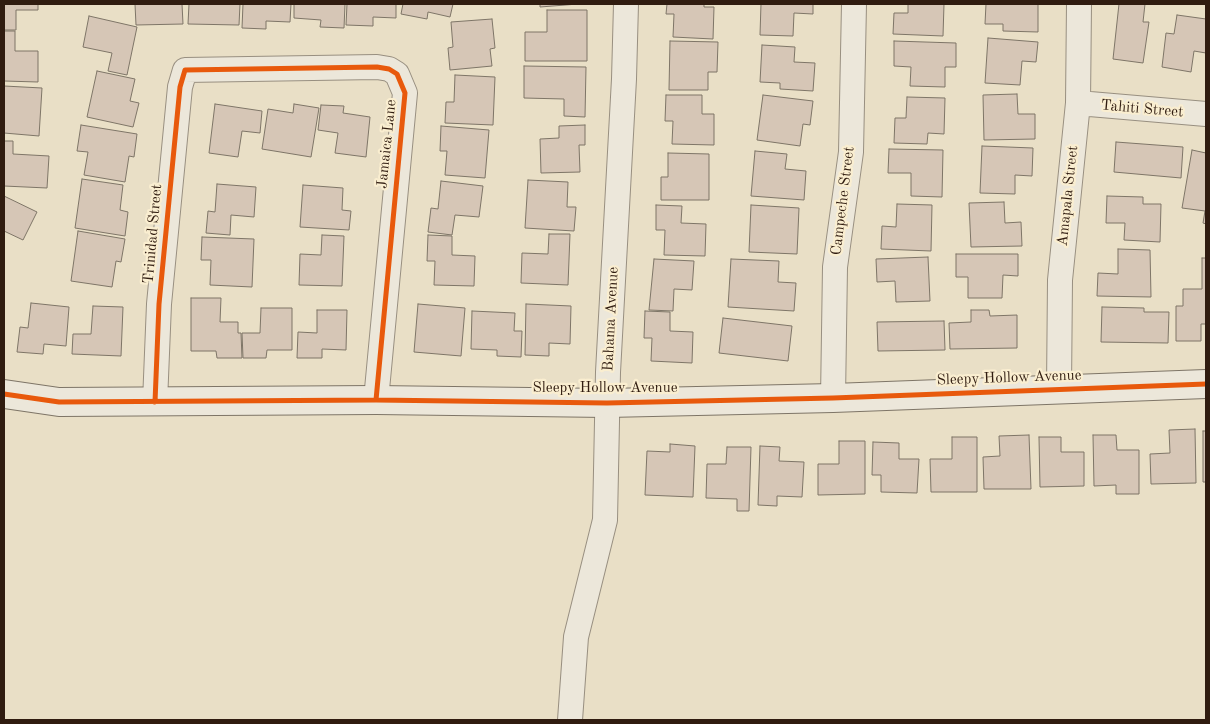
<!DOCTYPE html>
<style>
body{margin:0}
#map{position:relative;width:1210px;height:724px;overflow:hidden;background:#e9dfc6;font-family:"Old Standard TT",serif}
canvas{display:block}
.frame{position:absolute;inset:0;border:5px solid #301c10;pointer-events:none}
</style>
<div id="map">
<canvas width="1210" height="724"></canvas>
<div class="frame"></div>
</div>
<script>
const ctx = document.querySelector('canvas').getContext('2d');
ctx.lineJoin = 'round';
function fill(path, color) { ctx.fillStyle = color; ctx.fill(path, 'evenodd'); }
const poly = rows => new Path2D(rows.map(r => 'M' + r).join(''));
function trace(path, color, width, dash) { ctx.strokeStyle = color; ctx.lineWidth = width; ctx.lineCap = dash ? 'butt' : 'round'; ctx.setLineDash(dash || []); ctx.stroke(path); }
function label(font, color, halo, rows, align = 'center') {
  ctx.font = font + ' "Old Standard TT",serif'; ctx.lineWidth = 4.5; ctx.setLineDash([]); ctx.textBaseline = 'middle'; ctx.strokeStyle = halo; ctx.fillStyle = color; for (const [text, x, y, turn = 0] of rows) {
    ctx.save(); ctx.translate(x, y); ctx.rotate((+turn || 0) * Math.PI / 180); ctx.textAlign = isNaN(turn) ? turn : align; if (halo) ctx.strokeText(text, 0, 0); ctx.fillText(text, 0, 0); ctx.restore();
  }
}
const building = poly([
 [4,4,38,4,38,10,16,10,16,30,4,30,4,4],
 [135,4,182,4,183,24,136,25,135,4],
 [189,4,240,4,239,25,188,24,189,4],
 [243,4,291,4,290,22,266,21,266,29,242,28,243,4],
 [294,4,345,4,344,28,320,27,321,20,294,18,294,4],
 [347,4,396,4,396,18,373,17,373,26,346,25,347,4],
 [403,4,453,4,450,17,428,12,427,19,401,14,403,4],
 [540,4,578,4,540,7,540,4],
 [667,4,704,4,704,7,714,7,713,39,673,37,674,14,666,14,667,4],
 [761,4,813,4,813,14,794,13,793,36,760,35,761,4],
 [908,4,944,4,943,36,893,34,894,13,908,13,908,4],
 [986,4,1038,4,1038,32,1003,31,1003,24,985,24,986,4],
 [1119,4,1145,4,1143,22,1149,22,1143,63,1113,59,1119,4],
 [547,10,587,10,587,61,525,61,525,32,547,32,547,10],
 [1177,15,1206,19,1206,53,1194,51,1191,72,1162,67,1166,33,1174,34,1177,15],
 [89,16,137,27,127,75,108,71,112,53,83,47,89,16],
 [492,19,495,48,490,49,492,66,450,70,448,48,453,47,451,22,492,19],
 [4,31,15,31,15,51,38,51,38,82,4,81,4,31],
 [988,38,1038,42,1036,62,1022,61,1020,85,985,83,988,38],
 [670,41,718,42,717,72,708,72,708,90,669,90,670,41],
 [894,41,956,43,956,67,945,67,945,87,910,86,911,67,894,66,894,41],
 [762,45,795,47,794,62,815,63,813,91,780,89,780,83,760,82,762,45],
 [524,66,586,67,585,117,564,116,564,99,524,98,524,66],
 [97,71,135,79,130,101,139,103,133,127,87,117,97,71],
 [455,75,495,77,493,125,445,123,446,102,454,102,455,75],
 [4,86,42,88,39,136,4,133,4,86],
 [1017,94,1018,114,1035,114,1035,139,984,140,983,95,1017,94],
 [666,95,702,95,702,114,714,114,714,145,672,144,673,121,665,121,666,95],
 [763,95,813,101,810,125,803,124,800,146,757,140,763,95],
 [907,97,945,98,944,134,928,133,927,144,894,143,895,118,906,118,907,97],
 [215,104,262,111,260,133,242,131,238,157,209,153,215,104],
 [294,104,319,108,311,157,262,149,268,109,293,113,294,104],
 [321,105,344,106,343,113,370,117,366,157,335,153,338,133,318,130,321,105],
 [81,125,137,134,134,157,129,156,125,182,84,175,88,152,77,151,81,125],
 [585,125,585,145,579,145,580,172,541,173,540,139,559,138,559,126,585,125],
 [441,126,489,130,485,178,445,175,447,151,440,151,441,126],
 [4,141,13,141,13,154,49,156,47,188,4,186,4,141],
 [1116,142,1183,147,1181,178,1114,172,1116,142],
 [982,146,1033,148,1032,176,1015,175,1015,194,980,193,982,146],
 [889,149,943,150,942,197,911,196,911,173,888,173,889,149],
 [1192,150,1206,153,1206,224,1203,223,1205,211,1182,208,1192,150],
 [755,151,787,154,785,169,806,171,804,200,751,196,755,151],
 [668,153,709,154,709,200,661,200,661,177,668,177,668,153],
 [82,179,123,185,120,210,128,212,125,236,75,228,82,179],
 [528,180,568,182,567,207,576,207,574,231,525,228,528,180],
 [441,181,483,186,479,217,455,215,452,235,428,232,431,208,438,209,441,181],
 [217,184,256,187,254,217,231,215,230,235,206,233,208,211,215,212,217,184],
 [303,185,343,188,342,210,351,211,349,230,300,227,303,185],
 [4,196,37,212,23,240,4,231,4,196],
 [1107,196,1143,197,1143,204,1161,204,1160,242,1124,240,1125,223,1106,223,1107,196],
 [1004,202,1005,223,1021,222,1022,246,971,247,969,203,1004,202],
 [897,204,932,205,931,251,881,249,882,226,896,227,897,204],
 [656,205,682,206,681,223,706,224,705,256,664,255,665,230,656,230,656,205],
 [751,205,799,208,797,254,749,252,751,205],
 [78,231,125,239,121,262,116,261,112,287,71,281,78,231],
 [549,234,570,234,568,285,521,283,522,253,548,254,549,234],
 [322,235,344,236,342,286,299,285,300,254,321,255,322,235],
 [428,235,452,236,452,255,475,256,474,286,434,285,435,261,427,261,428,235],
 [202,237,254,239,252,287,210,285,211,260,201,260,202,237],
 [1118,249,1150,250,1151,297,1097,296,1098,273,1118,274,1118,249],
 [956,254,1018,254,1018,276,1003,275,1002,298,968,298,968,277,956,277,956,254],
 [928,257,930,301,896,302,895,281,877,282,876,259,928,257],
 [1202,258,1206,258,1206,324,1201,324,1201,341,1176,341,1176,306,1183,306,1183,289,1202,289,1202,258],
 [654,259,694,261,692,290,674,289,673,311,649,310,654,259],
 [731,259,779,261,778,282,796,283,794,311,728,307,731,259],
 [191,298,221,298,220,322,238,322,238,333,241,333,242,358,217,358,216,351,191,351,191,298],
 [31,303,69,307,66,346,44,344,43,354,17,352,20,327,28,328,31,303],
 [418,304,465,308,461,356,414,352,418,304],
 [526,304,571,306,570,344,549,343,549,356,525,355,526,304],
 [93,306,123,307,121,356,72,354,73,334,91,334,93,306],
 [1102,307,1144,308,1144,312,1169,312,1168,343,1101,342,1102,307],
 [261,308,292,308,292,350,267,350,266,358,243,358,242,333,260,333,261,308],
 [317,310,347,310,346,350,322,349,322,358,297,358,298,332,317,333,317,310],
 [971,310,989,310,990,316,1017,315,1017,348,950,349,949,323,971,322,971,310],
 [472,311,515,313,514,331,522,331,521,357,497,356,497,350,471,349,472,311],
 [645,311,670,312,670,331,693,332,692,363,651,361,652,338,644,338,645,311],
 [723,318,792,326,788,361,719,353,723,318],
 [944,321,945,350,878,351,877,322,944,321],
 [1195,429,1196,483,1151,484,1150,454,1170,453,1169,430,1195,429],
 [1203,431,1206,431,1206,482,1203,482,1203,431],
 [1029,435,1031,489,984,489,983,457,1000,456,999,436,1029,435],
 [1093,435,1116,435,1117,450,1139,450,1139,494,1116,494,1116,485,1094,486,1093,435],
 [952,437,977,437,977,492,931,492,930,459,952,459,952,437],
 [1039,437,1061,437,1061,452,1084,452,1084,486,1040,487,1039,437],
 [839,441,865,441,865,494,818,495,818,464,839,464,839,441],
 [873,442,899,443,899,459,919,459,917,493,881,492,881,475,872,475,873,442],
 [670,444,695,446,693,497,645,495,647,451,670,452,670,444],
 [760,446,780,447,779,461,804,462,802,497,777,496,777,506,758,505,760,446],
 [727,447,751,447,749,511,737,511,737,499,706,498,707,464,726,464,727,447]
]);
fill(building, '#d6c6b6');
trace(building, '#7e7567', 1);
const street = poly([
 [1078,103,1206,114],
 [1059,388,1060,280,1078,103,1079,4],
 [833,398,835,267,851,152,854,4],
 [155,402,159,304,180,87,185,70,377,67,389,69,397,74,405,93,376,400],
 [570,720,576,637,605,520,608,372,624,79,626,4]
]);
const secondary = poly([
 [4,394,59,402,376,400,607,403,833,398,1206,384]
]);
trace(street, '#988f80', 26);
trace(secondary, '#7e7567', 30);
trace(street, '#ece7da', 24);
trace(secondary, '#ece7da', 28);
trace(poly([
 [4,394,59,402,376,400,607,403,833,398,1206,384],
 [155,402,159,304,180,87,185,70,377,67,389,69,397,74,405,93,376,400]
]), '#e8590c', 5);
label('15px', '#301c10', '#faeed0', [
 ["Tahiti Street",1142,109,5],
 ["Jamaica Lane",387,144,-84],
 ["Amapala Street",1068,196,-84],
 ["Campeche Street",843,201,-83],
 ["Trinidad Street",153,234,-85],
 ["Bahama Avenue",611,319,-87],
 ["Sleepy Hollow Avenue",1009,378,-2],
 ["Sleepy Hollow Avenue",605,388]
]);
</script>
